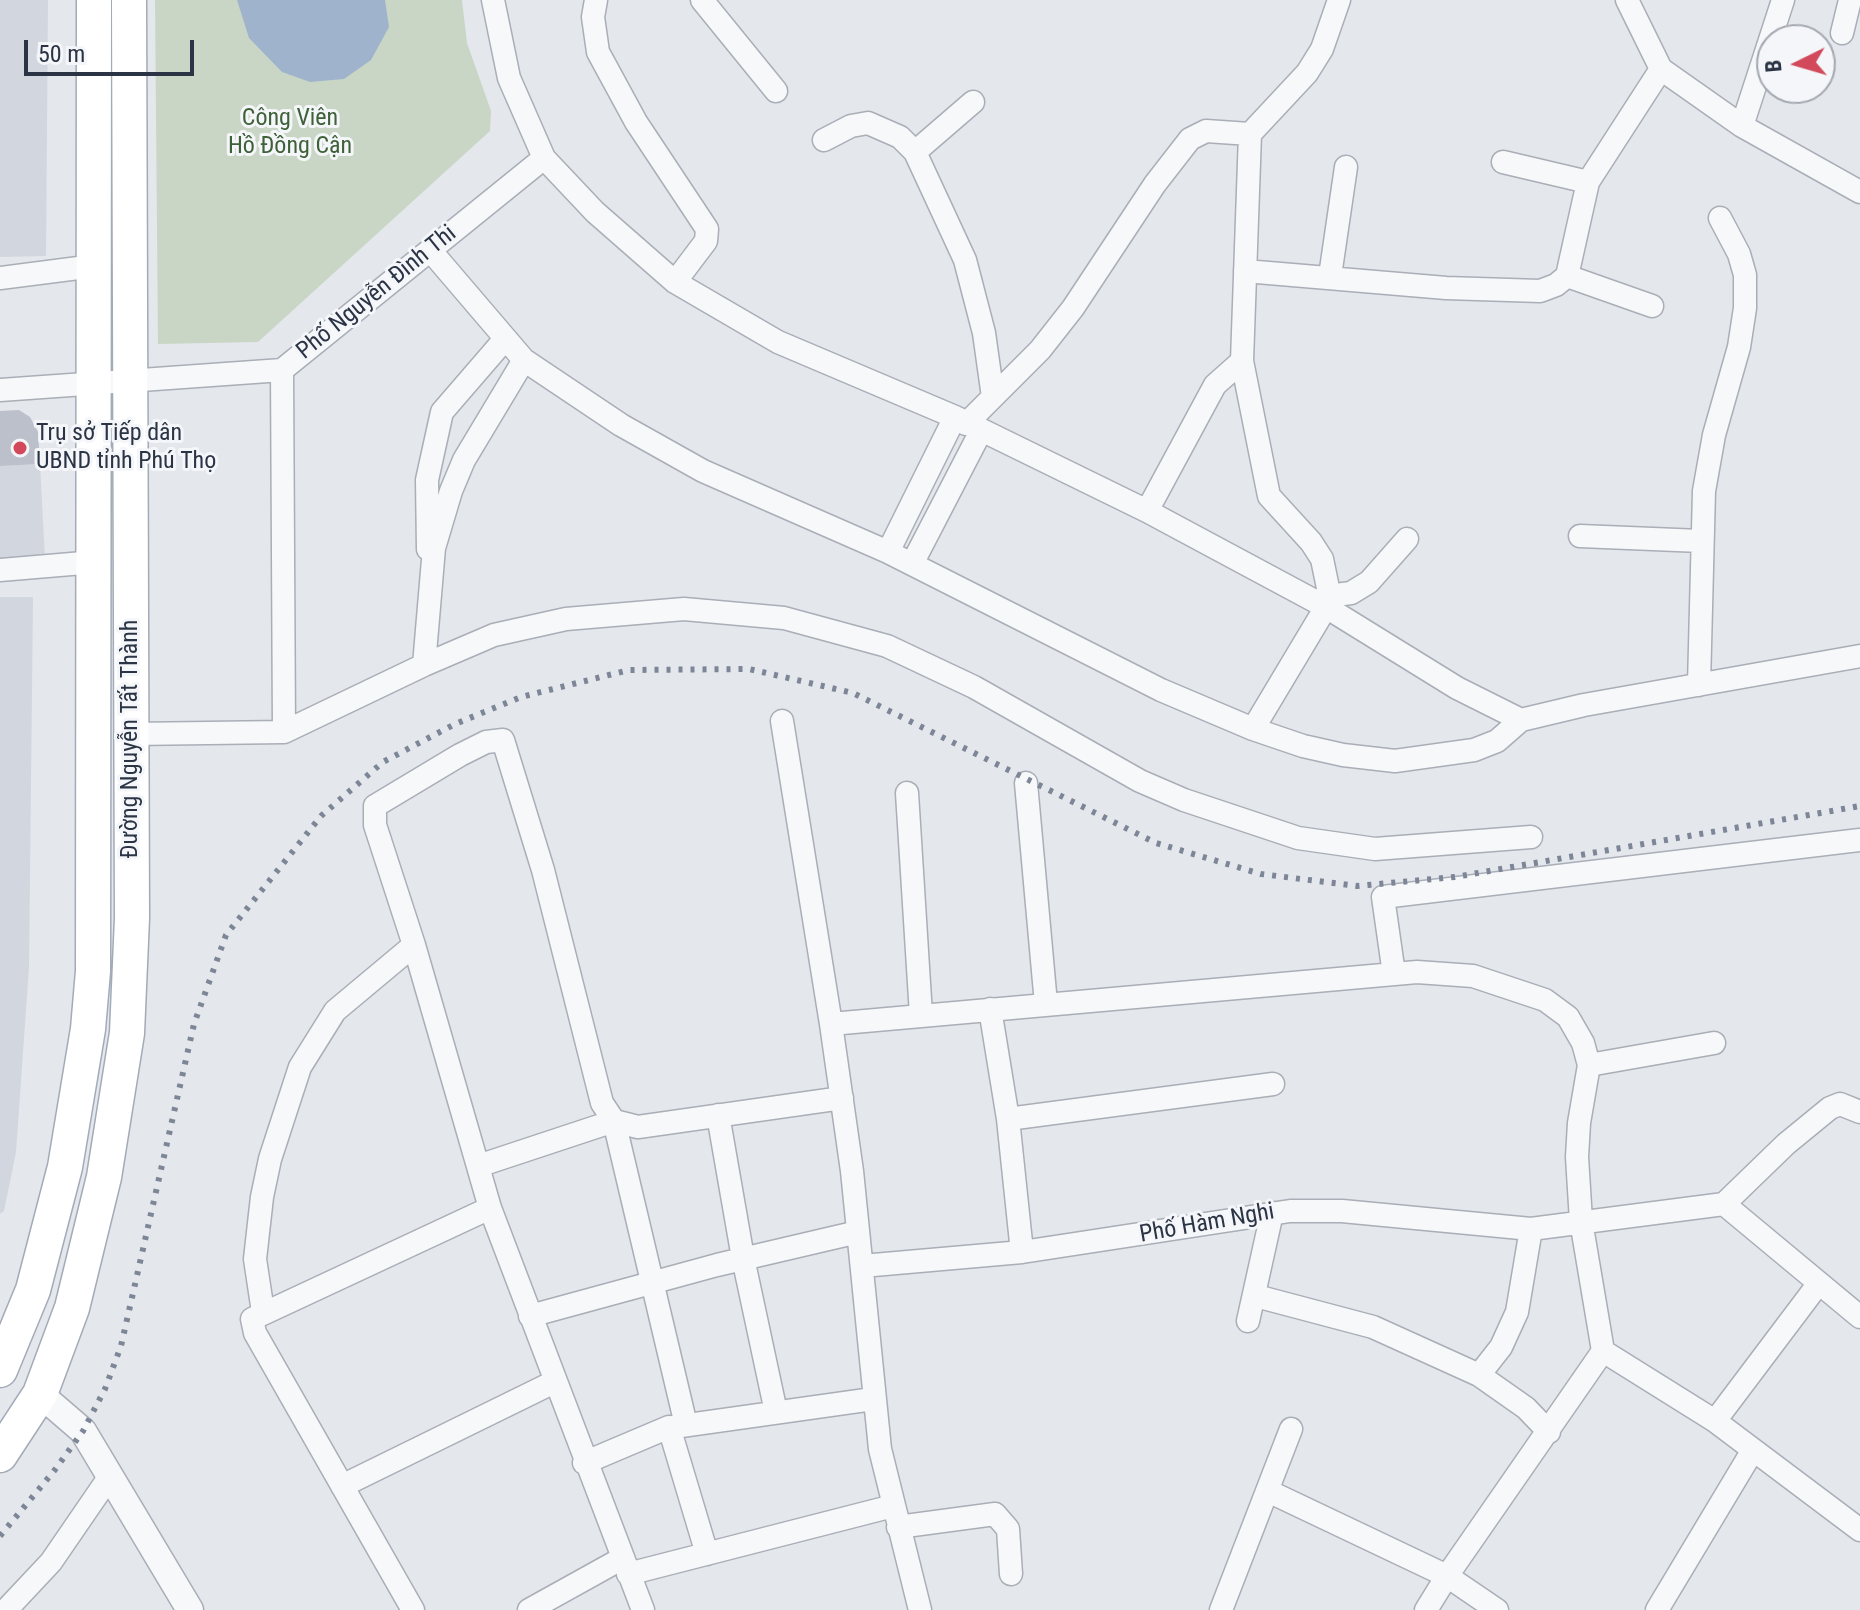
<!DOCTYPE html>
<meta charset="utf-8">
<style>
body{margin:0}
#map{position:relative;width:1860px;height:1610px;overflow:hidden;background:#e4e7ec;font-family:"Roboto Condensed",sans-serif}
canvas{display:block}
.north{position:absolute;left:1756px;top:24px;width:80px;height:80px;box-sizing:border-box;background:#f4f6f9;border:2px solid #a4a8b1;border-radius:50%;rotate:265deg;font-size:22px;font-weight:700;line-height:32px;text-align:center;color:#2b3445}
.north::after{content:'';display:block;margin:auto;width:28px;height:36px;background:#d1495b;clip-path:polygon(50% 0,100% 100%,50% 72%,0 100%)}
.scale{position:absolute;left:24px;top:40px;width:170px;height:36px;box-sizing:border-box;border:4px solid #2b3445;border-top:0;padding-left:10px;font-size:24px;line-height:28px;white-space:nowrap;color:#2b3445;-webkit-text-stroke:6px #f4f6f9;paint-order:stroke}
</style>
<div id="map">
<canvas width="1860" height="1610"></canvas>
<div class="north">B</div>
<div class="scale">50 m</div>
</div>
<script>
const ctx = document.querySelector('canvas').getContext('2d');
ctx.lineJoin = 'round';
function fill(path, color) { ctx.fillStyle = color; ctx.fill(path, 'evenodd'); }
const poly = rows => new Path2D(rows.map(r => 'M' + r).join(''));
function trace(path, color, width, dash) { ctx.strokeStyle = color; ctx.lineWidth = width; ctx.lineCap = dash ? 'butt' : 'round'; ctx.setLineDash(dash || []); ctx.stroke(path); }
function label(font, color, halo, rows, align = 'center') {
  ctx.font = font + ' "Roboto Condensed",sans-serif'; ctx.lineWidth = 6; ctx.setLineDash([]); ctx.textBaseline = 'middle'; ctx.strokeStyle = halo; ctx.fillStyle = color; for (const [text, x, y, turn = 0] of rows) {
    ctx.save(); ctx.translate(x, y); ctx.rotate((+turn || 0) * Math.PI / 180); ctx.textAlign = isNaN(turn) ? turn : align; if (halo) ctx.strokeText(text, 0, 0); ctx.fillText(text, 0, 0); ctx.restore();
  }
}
fill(poly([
 [0,0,48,0,46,256,0,257],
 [40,464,45,560,0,563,0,466],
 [0,597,33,597,29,967,16,1152,4,1211,0,1214]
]), '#d2d6de');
fill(poly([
 [155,0,462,0,467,43,491,111,490,131,258,342,158,344]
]), '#c9d6c5');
fill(poly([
 [237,0,385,0,389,27,371,60,344,79,310,82,282,72,249,38]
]), '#9fb4cc');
fill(poly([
 [19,410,30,417,38,432,40,464,0,466,0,411]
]), '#bbc0ca');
const minor = poly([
 [493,0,509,78,544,158,595,212,675,282,778,342,955,417,1147,511,1326,607,1457,688,1521,720,1584,705,1860,656],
 [596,0,593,17,598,52,636,122,707,229,706,241,675,282],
 [702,0,776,91],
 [1627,0,1661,69,1742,126,1860,192],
 [1842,33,1850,0],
 [1742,126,1783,0],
 [824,140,851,126,868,123,900,137,915,152,965,260,984,333,993,397],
 [915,152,973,102],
 [1503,162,1588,182],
 [430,250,524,360,621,425,703,471,888,552,1161,690,1253,729,1303,746,1343,755,1395,761,1474,750,1497,741,1521,720],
 [1245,271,1446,288,1540,291,1556,285,1567,276,1588,182,1661,69],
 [1330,276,1346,167],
 [1567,276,1652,306],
 [0,278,94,266],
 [282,370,284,732],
 [0,390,282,370,544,158],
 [966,424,1040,350,1073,308,1155,184,1190,139,1206,131,1250,134],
 [1147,511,1215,385,1242,361],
 [1580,536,1701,541],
 [428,549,427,480,442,412,505,339],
 [888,552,955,417],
 [912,564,981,431],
 [0,570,95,562],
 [1328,596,1351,593,1369,582,1407,539],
 [424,665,494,635,566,619,684,609,784,618,887,646,974,687,1140,781,1184,800,1298,838,1375,849,1531,837],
 [1699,685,1704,491,1714,435,1739,347,1745,308,1745,275,1739,254,1720,218],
 [782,721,831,1024],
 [1253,729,1326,607,1328,588,1322,559,1311,542,1269,496,1242,361,1250,134,1307,73,1322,49,1339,0],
 [131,734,284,732,424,665,434,548,451,491,464,460,524,360],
 [1026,783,1046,1004],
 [907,793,921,1015],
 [1394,974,1383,897,1860,840],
 [990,1009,1008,1119,1022,1252],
 [718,1115,743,1258,776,1412],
 [1008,1119,1273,1084],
 [478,1166,614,1121,686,1425],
 [1724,1204,1786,1144,1830,1108,1840,1104,1860,1112],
 [862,1266,1022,1252,1290,1211,1342,1211,1531,1229,1724,1204,1860,1317],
 [1256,1296,1373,1327,1479,1375,1526,1408,1549,1432],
 [263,1312,255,1259,262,1197,270,1159,300,1067,335,1011,414,945],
 [530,1316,717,1265,858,1232],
 [1248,1321,1272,1213],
 [1603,1351,1715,1421,1860,1530],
 [1479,1375,1501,1347,1517,1312,1531,1229],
 [1715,1421,1819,1283],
 [674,1427,873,1399],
 [584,1463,669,1427,707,1554],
 [342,1486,554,1382],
 [1268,1491,1447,1576,1603,1351,1581,1221,1577,1157,1579,1123,1589,1065],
 [898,1527,995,1514,1008,1529,1011,1574],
 [628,1574,893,1506],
 [6,1610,51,1562,110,1476],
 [413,1610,255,1333,252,1319,490,1208],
 [529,1610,621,1559],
 [643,1610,490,1208,414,945,375,825,375,806,460,755,486,742,503,740,543,870,602,1103,614,1121,638,1127,842,1098],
 [920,1610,880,1449,852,1171,831,1024,1417,972,1473,976,1545,1000,1568,1017,1583,1043,1589,1065,1714,1043],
 [1221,1610,1291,1429],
 [1426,1610,1447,1576,1497,1610],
 [1657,1610,1753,1450]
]);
const tertiary = poly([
 [40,1394,83,1431,190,1610]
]);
const primary = poly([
 [0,1370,33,1290,65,1167,88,1029,93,971,94,0],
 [0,1455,40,1394,72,1308,104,1177,127,1033,132,918,129,0]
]);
trace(minor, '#a9aeb7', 25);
trace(tertiary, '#a9aeb7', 29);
trace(primary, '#a3abb8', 37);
trace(minor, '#f7f8fa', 22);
trace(tertiary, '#f7f8fa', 26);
trace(primary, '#fff', 34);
trace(poly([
 [0,1536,54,1471,83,1431,105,1389,121,1346,194,1024,226,935,321,816,383,762,455,724,521,697,629,670,749,669,853,693,1156,843,1261,874,1357,886,1455,877,1860,806]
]), '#7d8696', 6, [4, 8]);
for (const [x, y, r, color] of [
 [20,448,8,"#d1495b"]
]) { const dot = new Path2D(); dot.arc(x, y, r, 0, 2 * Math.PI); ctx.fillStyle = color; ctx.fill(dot); trace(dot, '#f4f6f9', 3); }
label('24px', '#3f6138', '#f4f6f9', [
 ["Công Viên",290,119],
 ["Hồ Đồng Cận",290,147]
]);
label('24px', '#2b3445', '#f4f6f9', [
 ["Phố Nguyễn Đình Thi",377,293,-39],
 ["Đường Nguyễn Tất Thành",131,739,-90],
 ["Phố Hàm Nghi",1207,1224,-10]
]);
label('24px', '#2b3445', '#f4f6f9', [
 ["Trụ sở Tiếp dân",36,434],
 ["UBND tỉnh Phú Thọ",36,462]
], 'left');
</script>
